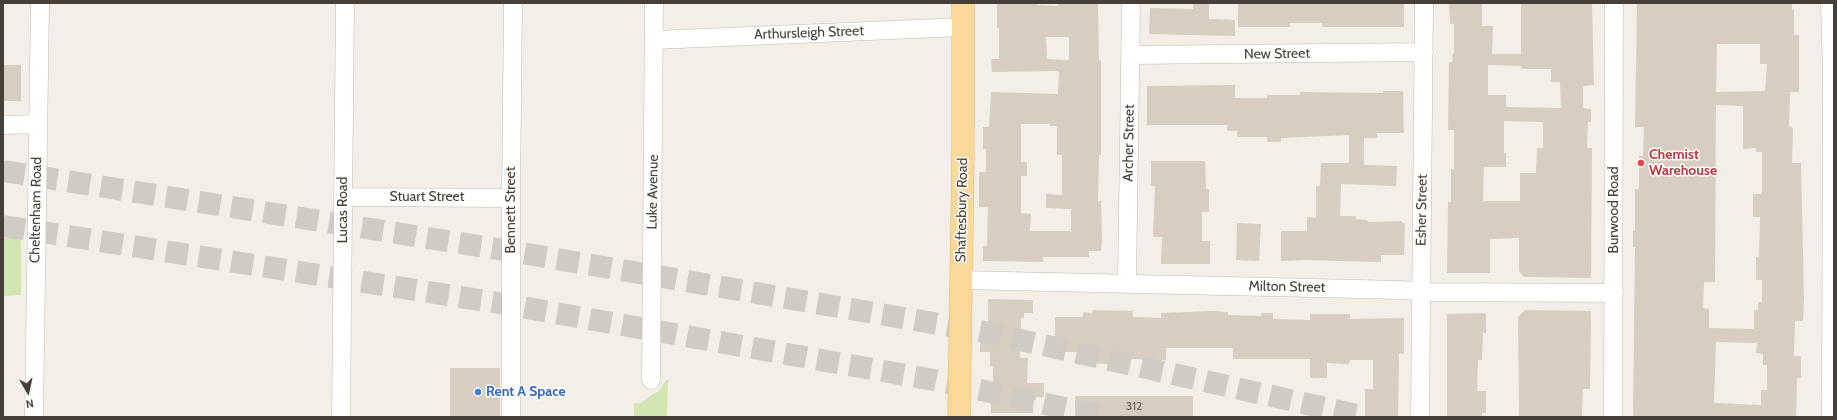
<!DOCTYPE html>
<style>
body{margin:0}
#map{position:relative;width:1837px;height:420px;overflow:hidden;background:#f3efe8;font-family:Cabin,sans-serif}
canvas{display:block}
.frame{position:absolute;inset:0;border:4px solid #463f37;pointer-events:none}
.north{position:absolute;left:8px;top:372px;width:40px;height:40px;-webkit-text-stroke:3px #fff;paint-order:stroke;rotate:171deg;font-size:11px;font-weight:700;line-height:16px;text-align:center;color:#463f37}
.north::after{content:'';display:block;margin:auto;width:14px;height:18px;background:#463f37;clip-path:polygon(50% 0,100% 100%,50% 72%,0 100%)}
</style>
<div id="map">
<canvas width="1837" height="420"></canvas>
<div class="frame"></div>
<div class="north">N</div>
</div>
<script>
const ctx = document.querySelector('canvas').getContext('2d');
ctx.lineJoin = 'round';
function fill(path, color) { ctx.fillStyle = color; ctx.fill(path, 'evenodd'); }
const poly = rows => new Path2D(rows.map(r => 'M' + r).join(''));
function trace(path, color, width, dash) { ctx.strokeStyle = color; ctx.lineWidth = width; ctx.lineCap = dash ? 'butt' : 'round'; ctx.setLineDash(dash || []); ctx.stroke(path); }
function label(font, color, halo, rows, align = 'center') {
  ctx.font = font + ' Cabin,sans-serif'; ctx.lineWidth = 3; ctx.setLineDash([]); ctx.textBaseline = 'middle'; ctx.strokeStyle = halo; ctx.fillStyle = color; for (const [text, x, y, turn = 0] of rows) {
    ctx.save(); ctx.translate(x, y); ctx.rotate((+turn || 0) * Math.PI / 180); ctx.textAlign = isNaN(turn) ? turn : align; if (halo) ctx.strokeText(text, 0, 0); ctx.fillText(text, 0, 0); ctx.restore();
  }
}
fill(poly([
 [3,238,21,238,21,295,3,296],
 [666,380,668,380,667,417,634,417,634,403,641,403,653,394,659,391]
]), '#d2e6b2');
fill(poly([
 [997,3,1037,3,1037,5,1058,6,1058,3,1098,3,1099,60,1101,61,1101,155,1099,155,1098,201,1101,201,1102,240,1101,251,1089,251,1089,257,1043,257,1043,262,983,261,983,246,987,246,988,207,979,207,979,172,986,172,986,149,983,149,983,127,989,127,991,92,1058,94,1059,72,1056,71,992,72,991,59,999,59,999,28,997,28],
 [1046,37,1069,37,1069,60,1047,59],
 [1021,124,1050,124,1050,126,1057,126,1057,155,1062,155,1062,195,1046,194,1046,208,1071,209,1071,231,1030,231,1031,214,1021,213,1021,176,1027,176,1027,162,1021,162],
 [1193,3,1209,3,1209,19,1235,20,1235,36,1149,34,1150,8,1193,9],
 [1238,3,1404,3,1404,27,1322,27,1322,23,1290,23,1290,27,1238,27],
 [1449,3,1482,3,1482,26,1493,26,1492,54,1521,54,1521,3,1592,3,1594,85,1583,86,1583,108,1591,109,1591,122,1588,122,1587,148,1592,148,1591,278,1524,277,1519,271,1519,238,1490,239,1490,273,1447,273,1448,202,1451,202,1451,169,1454,169,1454,130,1448,130,1449,62,1452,62,1453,53,1454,53,1454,24,1450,24],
 [1488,65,1521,66,1521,69,1551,69,1551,82,1560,82,1561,108,1506,107,1506,95,1488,95],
 [1504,121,1543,122,1543,148,1537,148,1536,173,1520,173,1520,201,1483,201,1484,167,1506,167,1506,153,1504,153],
 [1637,3,1792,3,1792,10,1794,10,1794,35,1799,35,1799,92,1790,92,1789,126,1793,128,1792,163,1801,163,1804,296,1803,321,1795,321,1794,356,1801,356,1801,378,1797,378,1796,417,1633,417,1635,247,1633,247,1633,231,1635,231,1635,189,1639,189,1639,156,1643,156,1644,127,1635,127],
 [1717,44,1760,44,1760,64,1767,64,1765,91,1716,92],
 [1716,105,1743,106,1743,149,1756,148,1756,152,1762,152,1762,194,1753,194,1753,217,1760,217,1759,257,1756,257,1756,280,1762,280,1762,302,1758,302,1758,310,1754,310,1754,329,1709,328,1709,309,1703,308,1704,282,1715,282],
 [1716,342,1757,343,1756,353,1763,354,1763,365,1767,365,1767,390,1761,390,1761,405,1714,403],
 [3,65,21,65,21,101,3,101],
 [1235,85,1235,98,1267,98,1267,95,1300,95,1300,92,1383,93,1383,91,1403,91,1404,133,1377,133,1377,138,1364,138,1364,165,1397,166,1396,186,1341,184,1340,216,1356,216,1356,219,1366,220,1369,222,1402,221,1402,223,1405,223,1404,255,1381,255,1381,262,1303,260,1281,261,1281,231,1307,231,1307,217,1316,218,1316,186,1320,186,1321,163,1349,163,1349,135,1281,138,1281,142,1267,142,1267,137,1237,137,1237,131,1227,131,1227,125,1147,125,1147,86],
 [1151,161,1205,161,1206,189,1209,189,1209,212,1202,212,1202,241,1210,241,1210,264,1161,264,1162,237,1153,237,1155,186,1151,186],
 [1237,223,1261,224,1259,261,1236,260],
 [988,299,1033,300,1033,313,1024,313,1024,318,1021,318,1020,358,1028,358,1027,383,1044,383,1044,397,1036,397,1036,400,1034,400,1033,413,991,413,991,400,988,400,988,387,993,387,993,366,990,366,990,352,980,352,981,329,988,329],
 [1093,310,1133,311,1133,317,1161,318,1161,313,1213,311,1228,312,1228,315,1261,316,1261,313,1273,313,1273,319,1310,320,1310,314,1350,314,1350,319,1404,318,1404,354,1399,353,1398,417,1365,417,1365,389,1373,389,1373,360,1350,360,1349,364,1327,363,1327,378,1310,378,1310,359,1233,359,1233,348,1166,348,1166,360,1129,359,1128,365,1081,363,1080,352,1055,352,1055,317,1083,317,1083,312,1092,313],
 [1525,310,1591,311,1590,389,1583,389,1582,417,1519,417,1518,317],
 [1486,313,1486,333,1483,333,1482,360,1478,360,1477,391,1486,391,1486,413,1482,413,1482,417,1447,417,1447,314],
 [450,368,500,368,500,417,450,417],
 [1075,396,1193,396,1193,417,1075,417]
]), '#d7cdc1');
trace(poly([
 [3,171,498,249,980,331,1366,417],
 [3,226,493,302,934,380,1106,417]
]), '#d0ccc5', 22, [22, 11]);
const minor = poly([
 [1830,3,1832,72,1831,417],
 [655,40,963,27],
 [1131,55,1424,52],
 [3,125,38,124],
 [343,197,511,198],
 [961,280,1401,290,1431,292,1614,293],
 [1127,283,1131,3],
 [651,380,654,3],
 [34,417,40,3],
 [341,417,345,3],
 [511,417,511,198,513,3],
 [1420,417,1424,3],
 [1613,417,1614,3]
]);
const major = poly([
 [959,417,963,154,963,3]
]);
trace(minor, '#c1b9ae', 19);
trace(major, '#dfb46a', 23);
trace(minor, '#fff', 18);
trace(major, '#fad89a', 22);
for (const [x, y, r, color] of [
 [1641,163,4,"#e0444e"],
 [478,392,4,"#3f7fe0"]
]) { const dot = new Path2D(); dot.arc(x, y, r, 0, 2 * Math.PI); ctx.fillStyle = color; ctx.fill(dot); trace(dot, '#fff', 1.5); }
label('12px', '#6a625a', null, [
 ["312",1134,406]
]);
label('14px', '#463f37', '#fff', [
 ["Arthursleigh Street",809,33,-2],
 ["New Street",1277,54,-1],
 ["Archer Street",1129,143,-89],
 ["Luke Avenue",653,192,-89],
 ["Stuart Street",427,197],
 ["Cheltenham Road",36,210,-89],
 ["Lucas Road",343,210,-90],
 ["Bennett Street",511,210,-90],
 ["Shaftesbury Road",962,210,-89],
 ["Esher Street",1422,210,-89],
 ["Burwood Road",1614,210,-90],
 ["Milton Street",1287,287,1]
]);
label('bold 14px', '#be3a42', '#fff', [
 ["Chemist",1649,155],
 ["Warehouse",1649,171]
], 'left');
label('bold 14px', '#366cbe', '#fff', [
 ["Rent A Space",486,392]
], 'left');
</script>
